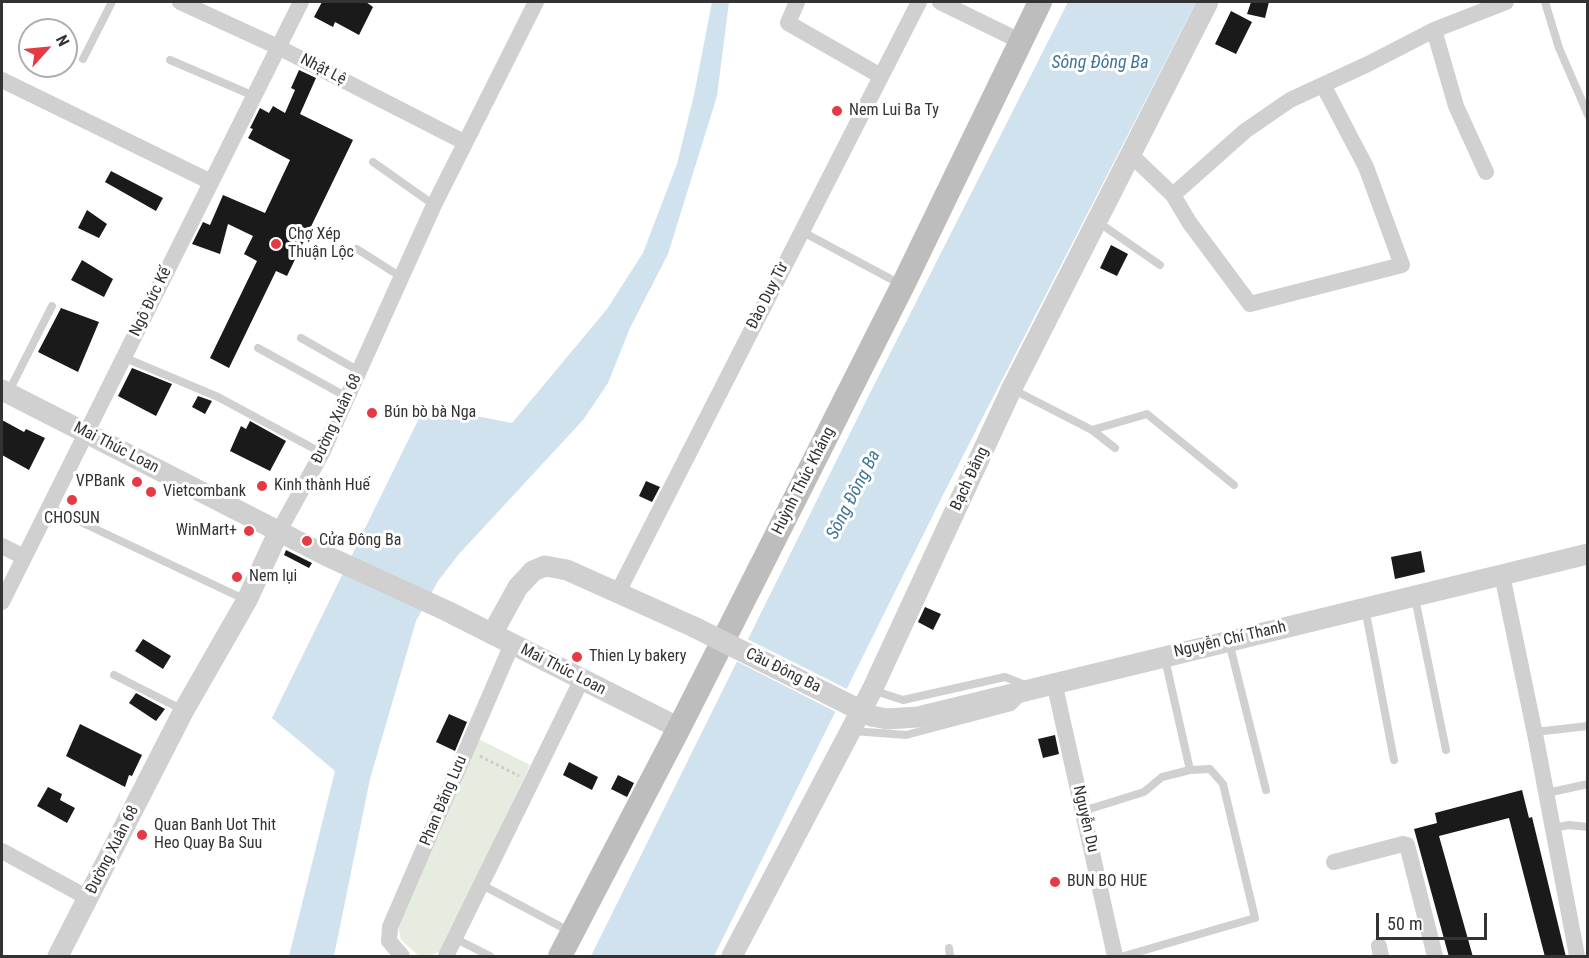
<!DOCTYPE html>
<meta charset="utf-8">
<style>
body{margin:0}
#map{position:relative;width:1589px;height:958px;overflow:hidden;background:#fff;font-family:"Roboto Condensed",sans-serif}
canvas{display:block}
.frame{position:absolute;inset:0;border:3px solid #333;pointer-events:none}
.north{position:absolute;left:18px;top:18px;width:60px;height:60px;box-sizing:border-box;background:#fff;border:2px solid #adadad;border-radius:50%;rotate:63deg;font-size:16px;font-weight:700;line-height:24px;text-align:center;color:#333}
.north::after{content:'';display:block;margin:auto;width:21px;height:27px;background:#e63946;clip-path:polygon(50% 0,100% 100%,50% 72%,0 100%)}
.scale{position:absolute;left:1376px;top:913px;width:111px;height:27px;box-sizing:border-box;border:3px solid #333;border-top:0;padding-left:8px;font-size:18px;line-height:21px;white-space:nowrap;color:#333;-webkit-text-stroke:4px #fff;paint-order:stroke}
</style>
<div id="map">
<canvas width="1589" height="958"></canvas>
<div class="frame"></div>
<div class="north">N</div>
<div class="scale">50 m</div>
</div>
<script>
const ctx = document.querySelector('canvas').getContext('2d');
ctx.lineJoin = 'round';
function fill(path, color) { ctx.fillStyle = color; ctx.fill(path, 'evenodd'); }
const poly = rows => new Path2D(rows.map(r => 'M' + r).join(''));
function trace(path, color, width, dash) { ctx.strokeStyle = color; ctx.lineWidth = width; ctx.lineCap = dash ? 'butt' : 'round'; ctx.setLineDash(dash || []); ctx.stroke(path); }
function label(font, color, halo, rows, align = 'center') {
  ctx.font = font + ' "Roboto Condensed",sans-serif'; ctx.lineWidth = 6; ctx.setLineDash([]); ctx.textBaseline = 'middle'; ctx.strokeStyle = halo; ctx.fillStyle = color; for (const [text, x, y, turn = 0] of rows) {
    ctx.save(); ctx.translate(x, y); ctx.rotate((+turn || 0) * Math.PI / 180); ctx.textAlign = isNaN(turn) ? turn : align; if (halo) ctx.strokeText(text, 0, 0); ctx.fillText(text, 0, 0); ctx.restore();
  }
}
fill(poly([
 [479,739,530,765,443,950,430,956,419,956,401,940,398,926]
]), '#e6ecdf');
fill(poly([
 [712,2,729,2,717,96,668,254,630,328,608,383,583,420,459,554,438,581,416,621,370,779,334,956,289,956,335,771,272,718,425,406,512,423,607,309,643,253,677,164,694,95],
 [1068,2,1196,2,946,489,714,956,591,956,867,399]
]), '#cfe2ee');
fill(poly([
 [745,638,849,690,838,713,734,660]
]), '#fff');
fill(poly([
 [322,2,366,2,373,7,359,35,335,22,333,27,314,17],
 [1251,2,1269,2,1265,18,1247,14],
 [1231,11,1252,22,1236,54,1215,44],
 [299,70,316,78,300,114,353,140,287,276,276,271,229,368,210,358,257,261,244,254,253,236,228,224,220,254,192,244,203,222,210,225,223,195,265,213,290,160,248,138,253,129,250,128,260,108,269,113,273,106,285,113,295,90,291,88],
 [111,171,163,198,156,211,105,182],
 [87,210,107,224,99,238,78,228],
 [1111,245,1128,254,1117,276,1100,268],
 [82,260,113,279,104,297,71,280],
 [61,308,99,322,78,372,38,352],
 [132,368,172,384,156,416,118,396],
 [198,396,212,401,205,414,192,407],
 [2,420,24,432,26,429,45,438,29,470,2,455],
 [250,421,286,441,270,471,230,451,241,426,246,429],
 [646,481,660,487,652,502,639,496],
 [286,550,312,563,309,568,284,555],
 [1421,551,1425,572,1395,579,1391,557],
 [925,607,941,614,933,630,918,622],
 [143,639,171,656,163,669,135,651],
 [136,693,165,709,156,721,129,703],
 [449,714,467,722,455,751,436,742],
 [80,724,142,755,132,776,129,775,125,787,66,756],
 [1055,735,1059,754,1043,758,1038,739],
 [569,762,598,777,592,790,563,775],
 [618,775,634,783,627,797,611,789],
 [48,787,62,794,60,800,75,808,67,823,37,806],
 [1522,790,1529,818,1532,817,1566,957,1545,957,1509,818,1439,836,1473,957,1449,957,1414,829,1437,823,1435,813]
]), '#1a1a1a');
trace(poly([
 [480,756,519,776]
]), '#cdcdcd', 3, [3, 3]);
trace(poly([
 [1545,2,1559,48,1588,115],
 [83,59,112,2],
 [170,60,254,96],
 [373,162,434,205],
 [1098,222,1160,265],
 [801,231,902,285],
 [357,249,401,277],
 [301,338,359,371],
 [258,348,347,397],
 [123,357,218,397,322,453],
 [1012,389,1092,430,1115,448],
 [8,393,52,306],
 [1092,430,1147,414,1234,485],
 [49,507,246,600],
 [1415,598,1446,750],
 [1365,608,1394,760],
 [1229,642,1266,790],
 [1165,659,1190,770],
 [114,675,183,710],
 [872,690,903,700,1005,677,1028,686],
 [853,731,906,735,1012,707,1022,697],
 [1535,732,1588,726],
 [1547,793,1588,784],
 [1083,811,1144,792,1162,777,1190,770,1210,769,1223,784,1255,918,1124,956],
 [1553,828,1569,825,1588,827],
 [482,885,569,931],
 [456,939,490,956],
 [949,948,950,956]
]), '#d0d0d0', 8);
trace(poly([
 [180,2,278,47,464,142],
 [797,2,788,23,879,75],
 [940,2,1020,41],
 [1434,30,1456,106,1486,172],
 [2,80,211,182],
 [1130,154,1173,195,1189,222,1250,304,1402,265,1366,167,1323,85],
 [1173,195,1245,131,1290,100,1368,64,1434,30,1506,2],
 [279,531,322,453,434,205,536,2],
 [2,546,24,557],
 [1502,575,1536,739,1577,956],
 [618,592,919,2],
 [2,602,301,2],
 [1054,682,1115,956],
 [2,851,88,898],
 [1334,862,1403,844,1407,845,1435,956],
 [1379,946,1381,956],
 [402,956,389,941,390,927,512,644],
 [446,956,582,679]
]), '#d0d0d0', 16);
trace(poly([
 [2,390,327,556,447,611,679,728],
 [492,634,518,587,533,571,545,566,567,570,694,627],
 [872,716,887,719,918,717,1588,554],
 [58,956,184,710,247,600,279,531],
 [732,956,872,690,1012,388,1208,2]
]), '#d0d0d0', 21);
trace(poly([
 [560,956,679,728,903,285,1040,2]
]), '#bdbdbd', 24);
trace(poly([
 [694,627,872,716]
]), '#d0d0d0', 21);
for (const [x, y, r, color] of [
 [837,111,6,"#e63946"],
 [276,244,6,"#e63946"],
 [372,413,6,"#e63946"],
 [137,482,6,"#e63946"],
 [262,486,6,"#e63946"],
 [151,492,6,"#e63946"],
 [72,500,6,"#e63946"],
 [249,531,6,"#e63946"],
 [307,541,6,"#e63946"],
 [237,577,6,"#e63946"],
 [577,657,6,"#e63946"],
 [142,835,6,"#e63946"],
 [1055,882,6,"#e63946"]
]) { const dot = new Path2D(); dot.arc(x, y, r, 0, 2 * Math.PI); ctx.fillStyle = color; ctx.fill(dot); trace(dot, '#fff', 2); }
label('16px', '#333', '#fff', [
 ["Nhật Lệ",323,70,27],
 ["Đào Duy Từ",768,296,-63],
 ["Ngô Đức Kế",151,302,-64],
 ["Đường Xuân 68",337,419,-65],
 ["Mai Thúc Loan",116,448,27],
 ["Bạch Đằng",970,479,-65],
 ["Huỳnh Thúc Kháng",804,481,-63],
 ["Nguyễn Chí Thanh",1230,640,-13],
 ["Mai Thúc Loan",563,670,27],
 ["Cầu Đông Ba",783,671,26],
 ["Phan Đăng Lưu",444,801,-67],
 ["Nguyễn Du",1085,819,77],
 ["Đường Xuân 68",113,850,-63]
]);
label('16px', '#333', '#fff', [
 ["Nem Lui Ba Ty",849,111],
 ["Chợ Xép",288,235],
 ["Thuận Lộc",288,253],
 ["Bún bò bà Nga",384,413],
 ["VPBank",125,482,"right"],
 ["Kinh thành Huế",274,486],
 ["Vietcombank",163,492],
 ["CHOSUN",72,519,"center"],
 ["WinMart+",237,531,"right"],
 ["Cửa Đông Ba",319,541],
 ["Nem lụi",249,577],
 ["Thien Ly bakery",589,657],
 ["Quan Banh Uot Thit",154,826],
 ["Heo Quay Ba Suu",154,844],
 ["BUN BO HUE",1067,882]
], 'left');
label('italic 18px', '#3f7597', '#fff', [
 ["Sông Đông Ba",1100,63],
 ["Sông Đông Ba",854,495,-63]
]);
</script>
